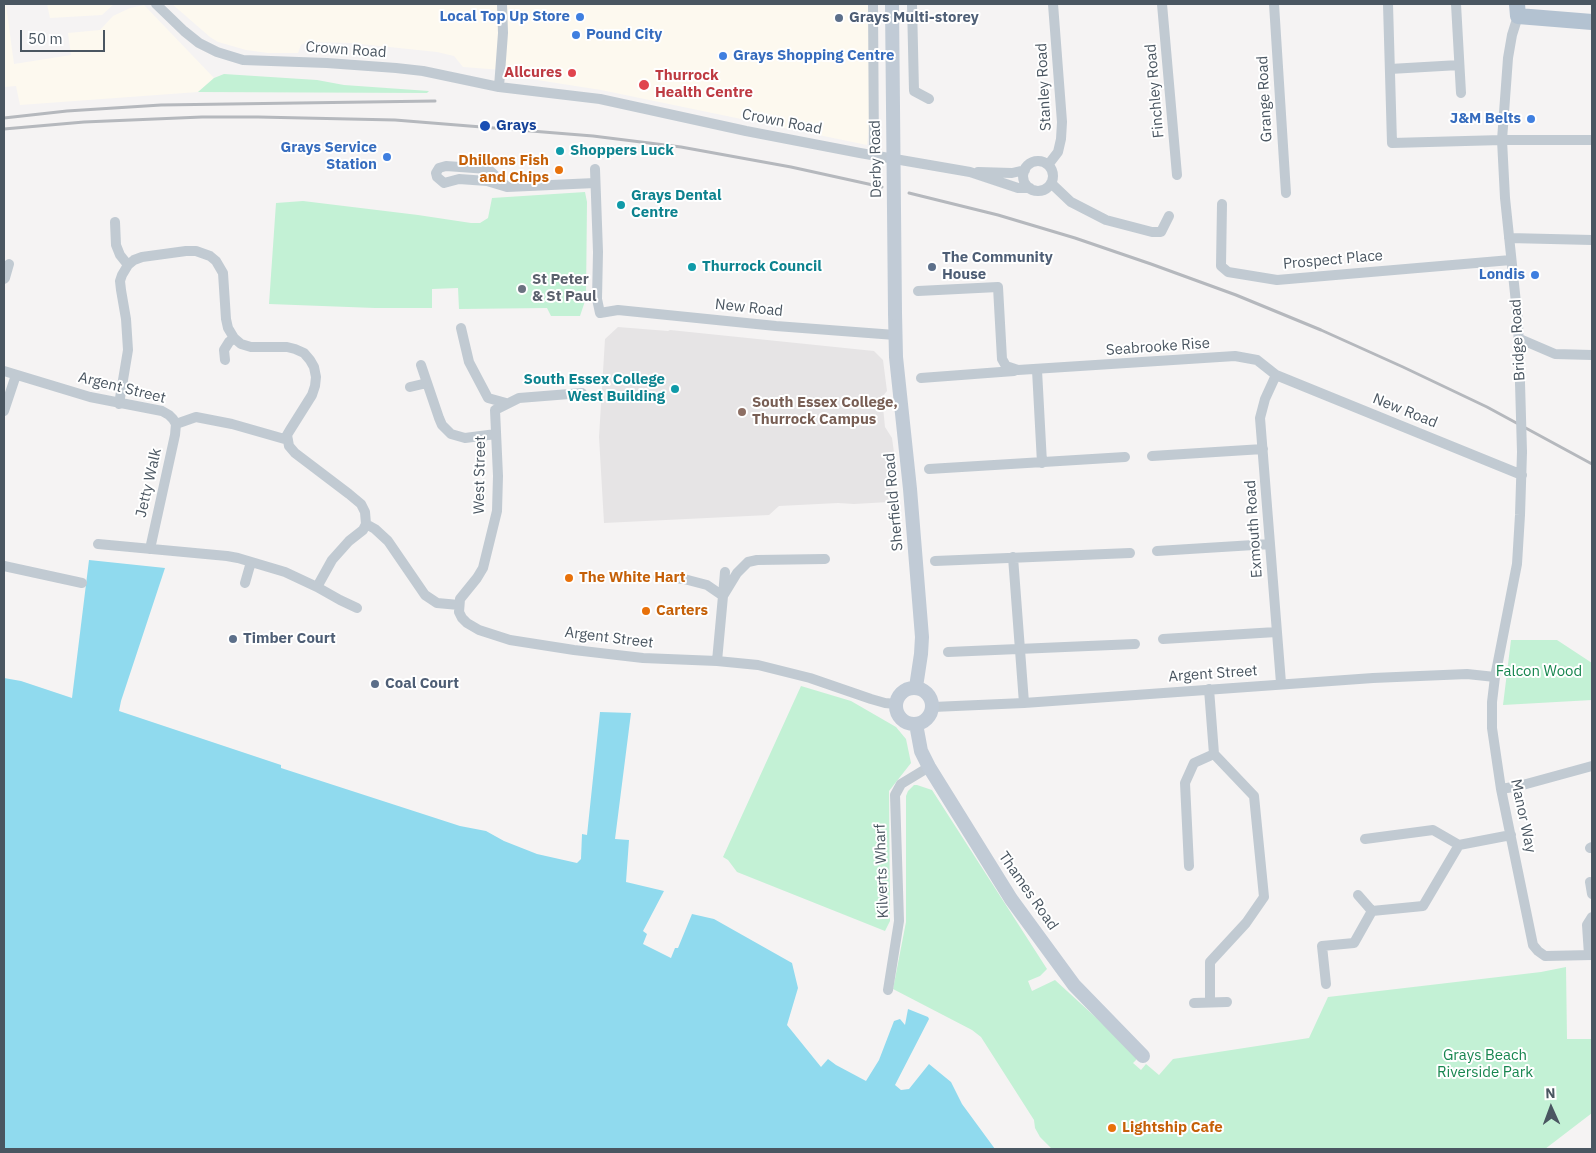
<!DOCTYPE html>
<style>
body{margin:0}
#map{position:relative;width:1596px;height:1153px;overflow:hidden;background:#f5f3f3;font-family:"IBM Plex Sans",sans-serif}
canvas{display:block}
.frame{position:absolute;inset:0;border:5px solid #4a5661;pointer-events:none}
.north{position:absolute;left:1526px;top:1083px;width:50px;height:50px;-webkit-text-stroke:4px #fff;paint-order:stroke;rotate:358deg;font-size:14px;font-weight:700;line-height:20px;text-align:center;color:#4a5661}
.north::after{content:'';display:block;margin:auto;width:18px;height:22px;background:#4a5661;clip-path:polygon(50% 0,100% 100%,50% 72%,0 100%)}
.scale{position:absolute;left:20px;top:30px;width:85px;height:22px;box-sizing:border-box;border:2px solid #4a5661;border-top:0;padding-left:6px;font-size:15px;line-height:18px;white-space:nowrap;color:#4a5661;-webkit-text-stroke:4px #fff;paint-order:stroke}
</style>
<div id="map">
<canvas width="1596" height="1153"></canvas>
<div class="frame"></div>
<div class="north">N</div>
<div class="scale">50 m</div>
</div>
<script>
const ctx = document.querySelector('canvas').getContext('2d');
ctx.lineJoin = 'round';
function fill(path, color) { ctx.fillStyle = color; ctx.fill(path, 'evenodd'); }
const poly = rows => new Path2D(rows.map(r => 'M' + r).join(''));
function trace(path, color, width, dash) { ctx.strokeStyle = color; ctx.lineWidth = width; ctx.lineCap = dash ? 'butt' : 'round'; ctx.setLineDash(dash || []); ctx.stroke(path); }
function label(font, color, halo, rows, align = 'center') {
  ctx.font = font + ' "IBM Plex Sans",sans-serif'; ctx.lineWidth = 4; ctx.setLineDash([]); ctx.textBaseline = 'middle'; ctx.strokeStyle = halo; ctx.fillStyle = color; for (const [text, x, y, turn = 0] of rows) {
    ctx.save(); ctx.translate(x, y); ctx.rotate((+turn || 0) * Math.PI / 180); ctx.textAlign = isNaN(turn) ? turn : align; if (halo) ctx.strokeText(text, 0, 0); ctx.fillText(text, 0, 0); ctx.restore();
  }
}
fill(poly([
 [4,4,8,4,6,5,14,64,71,55,68,33,100,30,113,16,130,8,144,5,214,78,198,92,20,105,16,86,4,87],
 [47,4,114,4,102,15,50,18],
 [172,4,870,4,869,129,867,145,601,90,518,77,515,71,463,67,454,56,437,52,351,43,307,42,301,45,298,53,268,53,246,50,218,42,210,37]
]), '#fdf9ef');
fill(poly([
 [618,327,668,331,670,330,874,351,883,360,887,391,882,397,885,427,892,438,895,460,888,464,891,496,889,502,854,504,838,503,779,506,769,515,604,523,599,437,605,339]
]), '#e6e4e5');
fill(poly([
 [224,74,317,80,344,85,429,91,427,93,198,92,214,78],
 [585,192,587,202,586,298,580,316,551,316,547,308,459,309,458,288,432,289,432,308,375,308,269,304,276,203,303,201,418,215,471,223,480,223,488,218,492,198],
 [1511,640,1557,640,1592,663,1592,700,1503,705],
 [801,686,851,701,896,727,906,739,911,763,889,791,890,921,885,931,737,872,728,860,723,857],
 [914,785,917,785,932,790,1047,969,1040,976,1028,981,1032,991,1055,980,1139,1057,1133,1063,1141,1070,1146,1064,1159,1075,1173,1059,1309,1038,1328,997,1541,972,1566,967,1567,1039,1592,1039,1592,1113,1545,1149,1052,1149,1040,1137,1035,1128,1034,1120,981,1037,972,1030,893,989,906,922,906,796,908,791]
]), '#c3f1d5');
fill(poly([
 [89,560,165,568,121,701,119,711,281,765,281,768,460,826,486,831,504,841,537,854,577,863,581,859,582,834,587,835,600,712,631,713,615,839,629,840,626,882,664,891,643,931,647,934,643,944,671,958,675,948,678,948,692,914,714,919,792,963,798,988,787,1025,821,1067,828,1059,836,1065,866,1081,879,1060,894,1021,900,1019,905,1025,908,1009,928,1017,929,1019,895,1085,901,1090,909,1089,929,1064,951,1082,962,1104,995,1149,4,1149,4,678,21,681,72,698]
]), '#90daee');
trace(poly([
 [156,4,184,31,199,43,217,52,243,60,327,63,396,68,423,71,499,87,600,99,746,131,860,153,970,172,1018,188,1030,188],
 [873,4,874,156],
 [912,4,914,91,929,99],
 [1162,4,1177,175],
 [1274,4,1286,193],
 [1388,4,1392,143,1502,140,1592,140],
 [1456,4,1461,93],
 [1518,16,1512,35,1508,58,1502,140,1505,198,1518,322,1520,383],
 [1390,69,1459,65],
 [499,87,503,33,502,4],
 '1023 176a15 15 0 1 1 30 0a15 15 0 1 1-30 0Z',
 [1048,165,1058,152,1061,139,1062,122,1053,4],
 [595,169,598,252,597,299,600,313,618,310,776,326,895,335],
 [978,172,1012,173,1025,170],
 [1051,183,1071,202,1106,220,1152,232,1161,232,1169,216],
 [507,187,488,169,446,166,439,168,436,173,437,177,444,183,459,179,487,181,507,187,595,183],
 [1222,204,1221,266,1228,272,1277,280,1511,260],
 [115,222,116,245,120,255,128,265],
 [1509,238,1592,240],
 [4,279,5,278,9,264],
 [918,291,998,287,1002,359,1006,366,1018,370,1235,356,1257,360,1276,375,1522,475],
 [461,328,469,362,488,398,506,403],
 [1520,339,1555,354,1592,355],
 [225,360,224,350,229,342,234,338],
 [421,365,439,418,442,425,451,434,465,438,496,434],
 [1037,370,1042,463],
 [4,371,90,397,162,411,169,415,173,419,176,424,175,435,150,549],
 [1276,375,1265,399,1260,418,1281,683],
 [921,378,1014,371],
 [410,387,427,383],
 [582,393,519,398,495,410,498,476,497,511,483,568,477,578,460,599,459,612,462,618,467,623,479,630,510,640,574,650,643,658,717,661,758,665,810,678,871,699,885,703,896,704],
 [119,404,128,350,126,319,121,290,120,281,122,275,128,265,134,260,142,257,186,251,196,251,210,256,216,261,223,273,226,319,228,328,234,338,241,344,251,347,287,347,295,349,304,353,310,360,314,367,316,377,315,386,312,395,290,430,287,435,289,446,295,453,349,494,361,504,365,512,366,524,363,530,349,541,332,560,317,587],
 [4,411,16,375],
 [176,424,196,417,232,424,288,440],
 [1522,452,1520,515,1517,564,1495,677,1492,702,1492,728,1501,789,1533,945,1538,951,1545,956,1592,955],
 [1152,456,1263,449],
 [929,469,1125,457],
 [366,524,375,529,388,541,425,595,437,603,459,605],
 [98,544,227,556,238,558,285,572,317,587,340,600,357,608],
 [1157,551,1270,544],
 [1013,557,1024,703],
 [935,561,1130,553],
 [4,566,82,583],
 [658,577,684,579,707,585,723,596,725,572],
 [245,583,251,562],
 [1163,639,1276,632],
 [948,652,1135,644],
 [717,661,723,596,737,573,748,562,757,560,825,559],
 [1209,689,1214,754,1254,796,1264,897,1246,923,1210,962,1210,1002],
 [933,707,1024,703,1373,678,1467,674,1495,677],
 [1501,789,1519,786,1592,766],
 [1365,839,1433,830,1459,845,1511,835],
 [1590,848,1592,847],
 [1189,866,1185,783,1194,763,1214,754],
 [1590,882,1592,894],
 [1358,895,1372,911],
 [1589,955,1587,925,1592,917],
 [1326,984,1322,946,1354,943,1372,911,1423,906,1459,845],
 [888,990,899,921,895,795,901,784,929,767],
 [1194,1003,1227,1002]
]), '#c1cad2', 10);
trace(poly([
 [895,313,896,357,910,489,922,637,921,654,916,687],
 '896 706a18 18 0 1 1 36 0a18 18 0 1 1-36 0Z',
 [916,724,921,751,929,767,1011,899,1074,985,1143,1056]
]), '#c1cbd6', 14);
trace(poly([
 [1517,4,1518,16,1592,22]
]), '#b3c2d1', 16);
trace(poly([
 [4,118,67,111,161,105,435,101],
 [4,129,84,122,202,117,258,117,395,120,593,136,681,147,791,167,882,187],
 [909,193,998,215,1075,238,1151,264,1236,295,1321,330,1403,367,1487,407,1592,464]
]), '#b5b8bd', 3);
trace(poly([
 [1520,383,1522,452]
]), '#c1cad2', 10);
trace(poly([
 [892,4,895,313]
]), '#c1cbd6', 14);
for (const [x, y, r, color] of [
 [580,17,5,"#3f7fe0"],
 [839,18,5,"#5c6f8a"],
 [576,35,5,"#3f7fe0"],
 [723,56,5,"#3f7fe0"],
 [572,73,5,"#e0444e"],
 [644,85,6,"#e0444e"],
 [1531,119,5,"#3f7fe0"],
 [485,126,6,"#1a4fb4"],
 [560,151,5,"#0f9aa8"],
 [387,157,5,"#3f7fe0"],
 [559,170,5,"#e8710a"],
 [621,205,5,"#0f9aa8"],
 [692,267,5,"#0f9aa8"],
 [932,267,5,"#5c6f8a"],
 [1535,275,5,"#3f7fe0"],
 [522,289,5,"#6b7280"],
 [675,389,5,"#0f9aa8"],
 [742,412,5,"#8d6e63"],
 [569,578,5,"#e8710a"],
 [646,611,5,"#e8710a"],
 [233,639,5,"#5c6f8a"],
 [375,684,5,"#5c6f8a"],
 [1112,1128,5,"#e8710a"]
]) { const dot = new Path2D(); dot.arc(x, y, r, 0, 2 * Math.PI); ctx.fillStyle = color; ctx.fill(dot); trace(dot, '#fff', 2); }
label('bold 15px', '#366cbe', '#fff', [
 ["Local Top Up Store",570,17],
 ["Pound City",586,35,"left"],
 ["Grays Shopping Centre",733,56,"left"],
 ["J&M Belts",1521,119],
 ["Grays Service",377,148],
 ["Station",377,165],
 ["Londis",1525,275]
], 'right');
label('bold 15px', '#4e5e75', '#fff', [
 ["Grays Multi-storey",849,18],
 ["The Community",942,258],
 ["House",942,275],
 ["Timber Court",243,639],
 ["Coal Court",385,684]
], 'left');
label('15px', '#4a5661', '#fff', [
 ["Crown Road",346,50,4],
 ["Stanley Road",1044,87,-93],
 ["Finchley Road",1155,91,-95],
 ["Grange Road",1265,99,-93],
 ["Crown Road",782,122,11],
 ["Derby Road",876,159,-91],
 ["Prospect Place",1333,260,-5],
 ["New Road",749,308,6],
 ["Bridge Road",1518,340,-93],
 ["Seabrooke Rise",1158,347,-4],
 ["Argent Street",122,388,14],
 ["New Road",1405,411,22],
 ["West Street",480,475,-89],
 ["Jetty Walk",149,483,-77],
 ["Sherfield Road",894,502,-95],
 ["Exmouth Road",1254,529,-94],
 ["Argent Street",609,638,7],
 ["Argent Street",1213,674,-4],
 ["Manor Way",1523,816,78],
 ["Kilverts Wharf",882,871,-92],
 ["Thames Road",1028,891,55]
]);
label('bold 15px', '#be3a42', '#fff', [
 ["Allcures",562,73],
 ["Thurrock",655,76,"left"],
 ["Health Centre",655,93,"left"]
], 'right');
label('bold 15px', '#164399', '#fff', [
 ["Grays",496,126]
], 'left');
label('bold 15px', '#0d838f', '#fff', [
 ["Shoppers Luck",570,151],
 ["Grays Dental",631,196],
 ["Centre",631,213],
 ["Thurrock Council",702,267],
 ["South Essex College",665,380,"right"],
 ["West Building",665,397,"right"]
], 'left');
label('bold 15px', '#c56008', '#fff', [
 ["Dhillons Fish",549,161,"right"],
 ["and Chips",549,178,"right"],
 ["The White Hart",579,578],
 ["Carters",656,611],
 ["Lightship Cafe",1122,1128]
], 'left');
label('bold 15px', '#5b616d', '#fff', [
 ["St Peter",532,280],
 ["& St Paul",532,297]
], 'left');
label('bold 15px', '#785e54', '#fff', [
 ["South Essex College,",752,403],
 ["Thurrock Campus",752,420]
], 'left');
label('15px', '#17864f', '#fff', [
 ["Falcon Wood",1539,672],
 ["Grays Beach",1485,1056],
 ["Riverside Park",1485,1073]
]);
</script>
